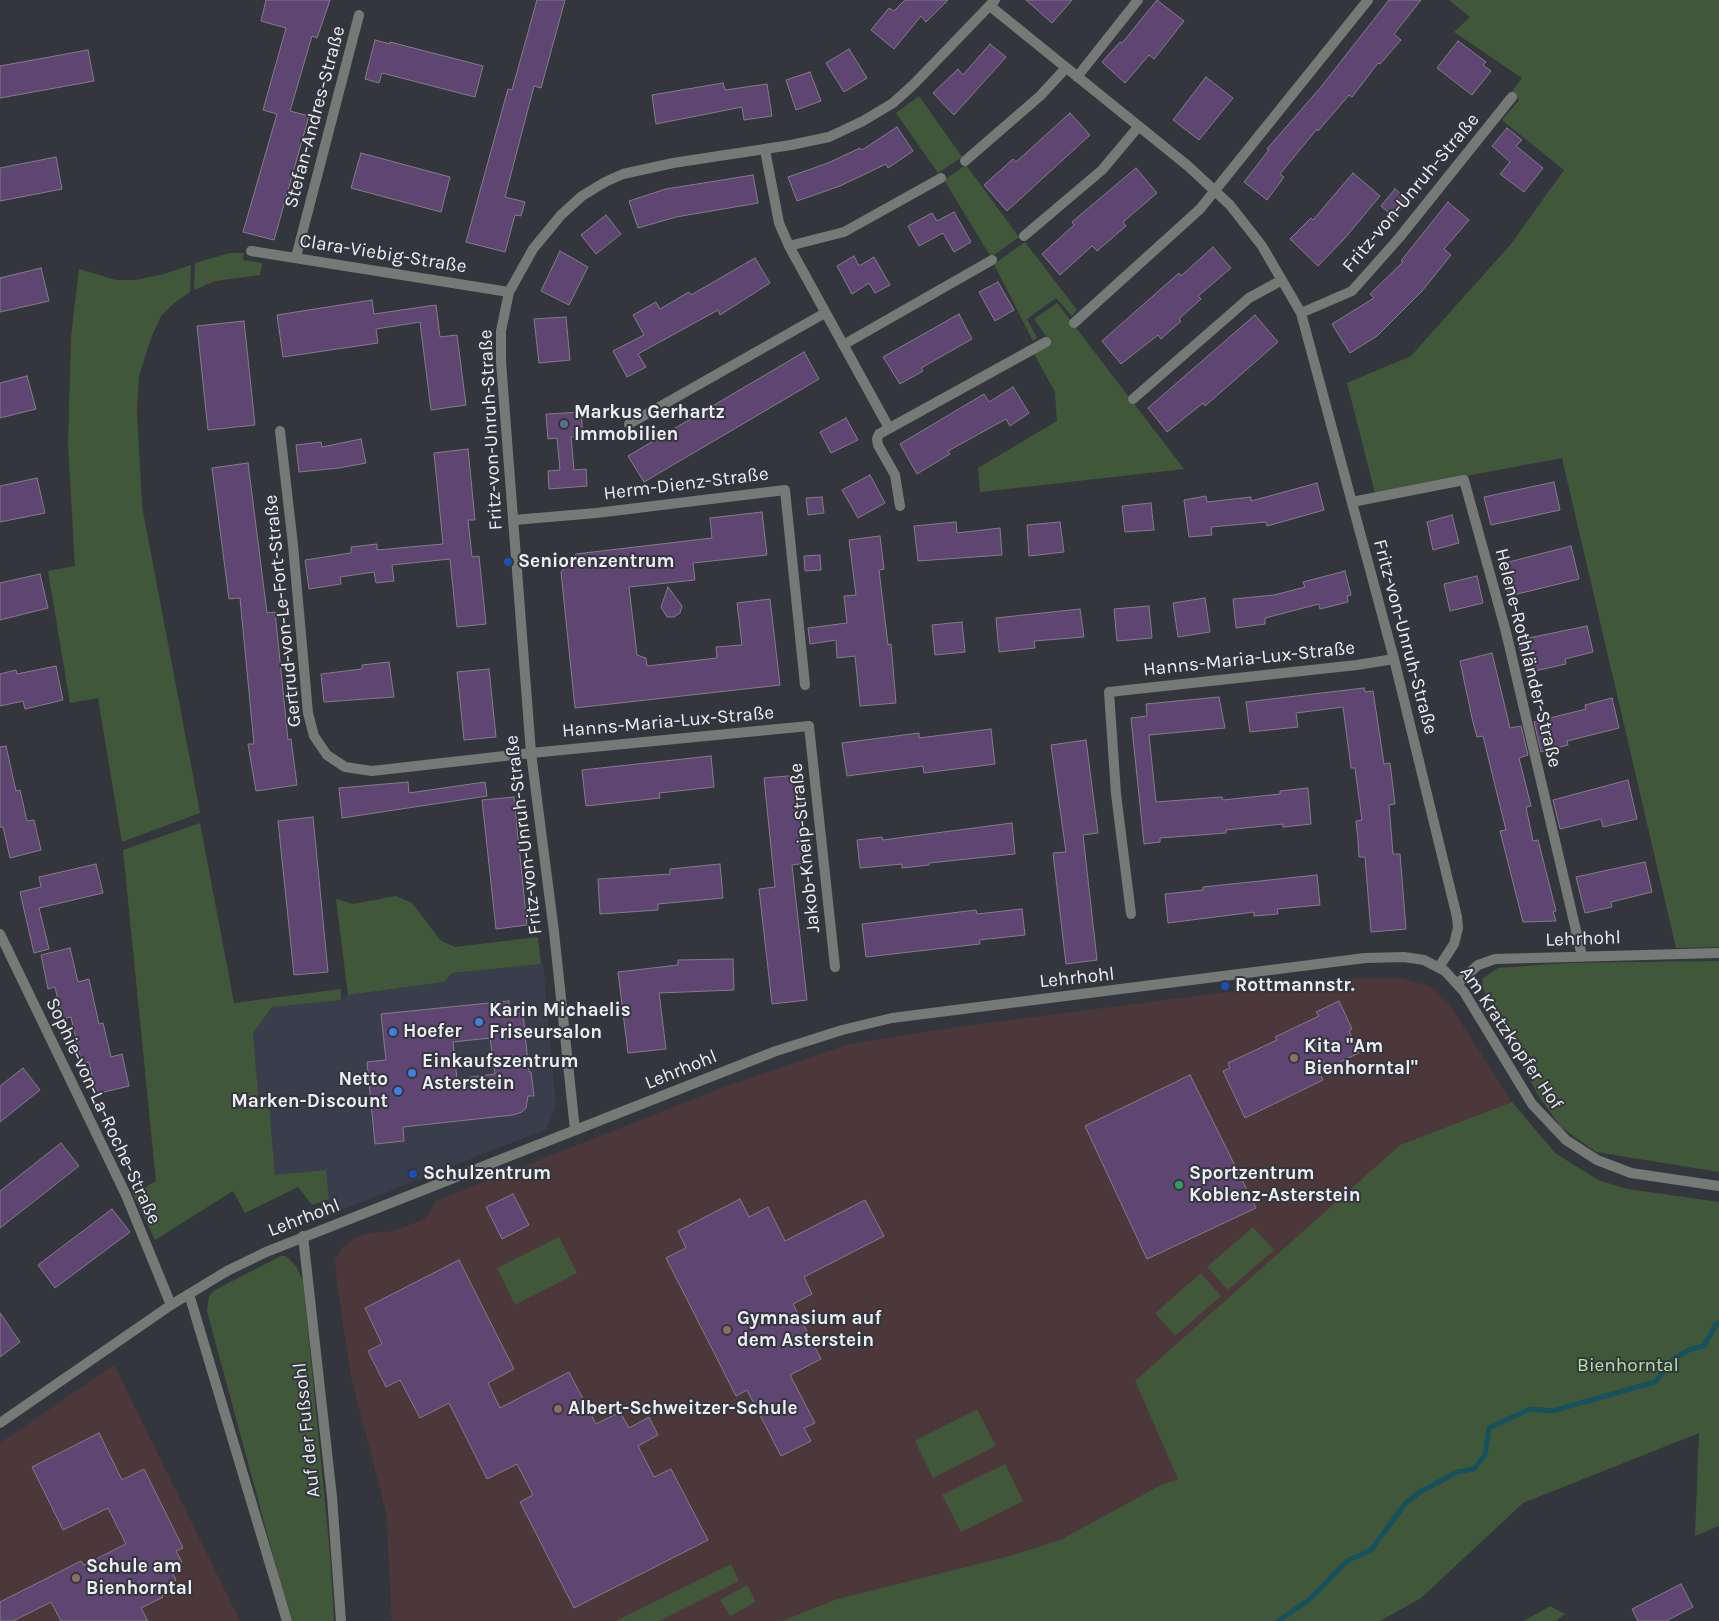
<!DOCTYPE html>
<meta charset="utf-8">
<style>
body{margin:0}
canvas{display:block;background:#34363e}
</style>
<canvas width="1719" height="1621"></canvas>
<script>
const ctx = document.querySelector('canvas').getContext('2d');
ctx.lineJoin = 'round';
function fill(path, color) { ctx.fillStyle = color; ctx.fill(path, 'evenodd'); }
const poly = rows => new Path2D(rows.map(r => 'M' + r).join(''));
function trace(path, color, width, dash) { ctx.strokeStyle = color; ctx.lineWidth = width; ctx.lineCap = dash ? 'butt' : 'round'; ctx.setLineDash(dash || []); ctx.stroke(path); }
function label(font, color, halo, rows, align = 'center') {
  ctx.font = font + ' Karla,sans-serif'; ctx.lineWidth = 4; ctx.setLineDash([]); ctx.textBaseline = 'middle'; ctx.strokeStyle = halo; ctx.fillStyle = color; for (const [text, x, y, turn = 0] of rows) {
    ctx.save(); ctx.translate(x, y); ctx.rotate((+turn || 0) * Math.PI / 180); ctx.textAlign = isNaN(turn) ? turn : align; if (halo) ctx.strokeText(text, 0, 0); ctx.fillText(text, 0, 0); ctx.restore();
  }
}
fill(poly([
 [543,964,556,1107,546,1129,319,1219,329,1199,275,1175,269,1105,259,1105,253,1033,272,1007,341,1000,348,995,444,982,452,973]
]), '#3a3e4c');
fill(poly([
 [1400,978,1432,987,1449,1004,1512,1102,1400,1145,1178,1479,1159,1486,1062,1539,1010,1556,837,1599,782,1621,392,1621,386,1512,351,1376,337,1284,335,1260,343,1247,356,1237,372,1233,394,1231,425,1219,436,1201,716,1090,849,1044,971,1025,1330,979],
 [114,1365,240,1621,0,1621,0,1443]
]), '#4c373a');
fill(poly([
 [1449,0,1719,0,1719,947,1676,948,1562,458,1375,493,1347,383,1411,356,1511,244,1564,170,1502,120,1519,100,1511,93,1522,78,1454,32,1470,17],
 [919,96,962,157,938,173,896,113],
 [966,165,1019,237,991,257,944,180],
 [1025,242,1077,310,1072,316,1056,298,1027,319,1037,338,1033,341,994,264],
 [230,253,244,253,243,260,262,263,260,275,215,281,194,290,195,263],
 [191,265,190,292,173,304,161,316,151,338,139,376,137,410,142,506,200,813,122,842,98,698,70,703,48,571,75,566,68,444,71,337,79,269,116,280,136,280,164,274],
 [1057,303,1184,469,980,492,978,468,1057,421,1055,392,1034,354,1051,343,1034,319],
 [200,823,234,1003,341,989,341,1000,272,1007,253,1033,259,1105,269,1104,275,1175,326,1170,329,1199,312,1205,298,1187,245,1213,233,1191,155,1240,133,1194,156,1181,123,850],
 [396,896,412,903,441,941,455,947,538,937,541,964,452,973,444,982,348,995,336,899,353,904],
 [1719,961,1719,1172,1596,1152,1561,1127,1538,1095,1482,986,1483,978,1498,968,1568,963],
 [1512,1102,1555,1153,1598,1180,1627,1189,1719,1202,1719,1526,1695,1536,1699,1433,1523,1503,1421,1598,1380,1621,782,1621,837,1599,1010,1556,1062,1539,1159,1486,1178,1479,1135,1381,1400,1145],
 [1253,1227,1274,1250,1228,1290,1207,1267],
 [559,1237,577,1273,515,1305,497,1268],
 [281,1256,286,1256,296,1266,303,1281,330,1553,334,1621,293,1621,280,1581,207,1311,209,1297,213,1291],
 [1201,1273,1221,1296,1175,1336,1155,1313],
 [977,1409,996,1446,933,1478,915,1441],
 [1005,1464,1023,1501,961,1532,942,1495],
 [731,1564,739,1581,659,1621,616,1621],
 [747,1585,756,1602,730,1616,720,1600],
 [1550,1606,1565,1614,1556,1621,1524,1621]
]), '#415739');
trace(poly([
 [1278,1621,1310,1599,1347,1561,1371,1550,1405,1504,1420,1492,1457,1472,1474,1469,1485,1455,1489,1428,1530,1409,1552,1411,1655,1382,1673,1359,1691,1349,1704,1346,1716,1324,1719,1323]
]), '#15525e', 5);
const building = poly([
 [266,0,330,0,317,38,312,36,290,111,309,116,274,240,243,232,277,114,263,110,286,28,261,21,266,0],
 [537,0,565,0,541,88,534,86,505,197,525,202,521,216,515,215,505,252,466,242,508,89,512,90,537,0],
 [905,0,948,0,926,22,921,16,894,49,871,30,889,8,894,11,905,0],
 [1026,0,1072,0,1052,23,1026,0],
 [1157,0,1184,21,1154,59,1149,55,1125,83,1102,62,1120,42,1122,43,1157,0],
 [1389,0,1421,0,1394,34,1401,40,1380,64,1378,63,1352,97,1349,95,1318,131,1317,129,1280,174,1284,177,1267,200,1244,182,1269,150,1267,149,1321,87,1389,0],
 [375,40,390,44,390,42,483,66,475,97,382,73,379,83,365,79,375,40],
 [1458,41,1486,62,1483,65,1491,71,1472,95,1437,68,1458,41],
 [990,44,1006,57,954,115,933,93,958,69,963,75,990,44],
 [849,49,867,78,844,92,826,63,849,49],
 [88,50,94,81,0,98,0,66,88,50],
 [810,72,821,101,796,110,786,80,810,72],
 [1206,77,1233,98,1199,140,1173,120,1206,77],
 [723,83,725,90,767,84,772,116,744,120,742,107,656,124,652,95,723,83],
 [1070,113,1090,135,1007,211,984,185,1013,159,1016,162,1070,113],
 [897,127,913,151,888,168,886,164,840,186,797,201,788,177,828,163,860,148,862,150,897,127],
 [1507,128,1522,140,1516,146,1543,168,1524,192,1500,174,1510,162,1492,146,1507,128],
 [361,153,450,177,441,212,351,188,361,153],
 [56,157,62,189,0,201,0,168,56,157],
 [1136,168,1157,193,1123,222,1126,226,1097,251,1092,246,1060,275,1042,254,1074,225,1072,222,1136,168],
 [1353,173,1380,196,1345,238,1318,266,1290,239,1311,218,1313,220,1353,173],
 [753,175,758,203,676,217,638,228,629,201,666,189,753,175],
 [1395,189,1408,200,1394,217,1381,206,1395,189],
 [1448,202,1469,220,1444,249,1451,255,1422,291,1377,336,1350,353,1332,324,1374,298,1370,294,1403,262,1401,261,1448,202],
 [954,212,971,242,954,252,943,233,919,246,908,226,932,213,937,221,954,212],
 [606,215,621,234,596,254,581,235,606,215],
 [1213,247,1231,268,1198,296,1201,299,1179,319,1181,321,1161,339,1158,335,1121,364,1102,341,1179,273,1181,276,1213,247],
 [560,251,588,267,569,305,541,291,560,251],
 [854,256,859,266,874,257,890,285,875,293,869,283,852,294,837,266,854,256],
 [755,258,770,283,720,315,718,310,638,354,646,367,627,377,613,351,644,335,633,315,656,302,660,309,689,292,691,295,755,258],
 [41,268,49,301,0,312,0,278,41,268],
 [998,282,1014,310,995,321,979,292,998,282],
 [372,300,374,314,436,305,440,337,457,335,466,405,431,410,420,322,376,329,378,343,283,357,277,315,372,300],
 [959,314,972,339,921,368,923,371,900,384,883,357,959,314],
 [1255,315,1278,342,1205,406,1203,403,1167,432,1148,408,1255,315],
 [566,317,570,360,539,363,534,319,566,317],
 [244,321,255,425,208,430,197,326,244,321],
 [804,352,819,379,644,482,628,456,804,352],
 [27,376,36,409,0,418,0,383,27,376],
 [1013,387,1029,413,1010,426,1006,419,948,451,950,454,917,474,900,444,984,394,989,402,1013,387],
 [581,412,583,436,571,437,574,470,586,469,587,486,549,489,548,471,560,470,557,438,548,439,546,414,581,412],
 [846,418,858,440,831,453,820,432,846,418],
 [361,439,366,463,339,468,299,472,296,445,321,442,322,447,361,439],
 [468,449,475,520,468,520,472,557,479,556,486,624,457,627,450,559,392,565,394,581,376,583,374,572,340,577,341,584,309,589,305,560,351,553,351,547,377,544,377,550,443,544,434,453,468,449],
 [248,463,267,613,275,612,288,740,291,739,297,785,256,791,248,744,254,744,240,598,229,599,212,468,248,463],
 [870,475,885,503,858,518,842,490,870,475],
 [37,478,45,513,0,522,0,486,37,478],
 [1554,482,1560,510,1491,525,1484,497,1554,482],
 [1317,483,1324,510,1267,526,1266,522,1211,527,1212,535,1189,537,1184,500,1206,496,1207,502,1251,497,1251,501,1317,483],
 [822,497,824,513,808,515,806,498,822,497],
 [1151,503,1154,530,1125,532,1122,506,1151,503],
 [762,512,767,555,693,563,695,580,629,587,637,655,646,658,647,666,717,658,716,647,742,645,737,603,770,599,780,685,575,708,561,572,576,554,712,538,710,518,762,512],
 [1452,515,1459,543,1433,550,1427,522,1452,515],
 [956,522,957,533,1000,528,1002,555,918,561,914,526,956,522],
 [1060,522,1064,552,1029,556,1027,525,1060,522],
 [880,536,884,569,879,570,888,645,891,644,896,703,860,706,855,656,837,658,836,640,810,644,808,628,847,623,844,596,856,595,849,540,880,536],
 [1571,546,1579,579,1509,596,1501,564,1571,546],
 [820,555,821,570,805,571,804,556,820,555],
 [1345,571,1351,595,1347,596,1348,602,1320,609,1319,604,1265,618,1265,624,1236,628,1233,599,1274,595,1305,587,1303,582,1345,571],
 [40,574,48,608,0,620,0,583,40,574],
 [1477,576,1483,603,1450,611,1444,584,1477,576],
 [668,587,682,606,680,613,674,617,667,617,661,607,668,587],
 [1205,598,1210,632,1178,637,1173,603,1205,598],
 [1149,606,1152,638,1117,641,1114,609,1149,606],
 [1080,609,1084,637,1034,641,1035,648,999,652,996,618,1080,609],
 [962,622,965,652,935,655,932,625,962,622],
 [1587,626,1593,652,1565,659,1566,664,1526,673,1519,645,1524,639,1587,626],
 [1492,653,1510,728,1521,726,1528,755,1519,758,1531,806,1526,807,1533,841,1538,840,1556,911,1553,912,1556,921,1523,922,1500,831,1506,830,1492,773,1483,736,1477,737,1472,718,1460,661,1492,653],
 [389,662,394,697,324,702,321,674,362,669,362,665,389,662],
 [56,666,63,700,25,709,23,701,0,706,0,674,16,670,17,674,56,666],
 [489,669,496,737,464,740,457,672,489,669],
 [1364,688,1365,692,1373,691,1384,764,1390,763,1395,804,1389,805,1393,854,1400,854,1406,929,1371,932,1365,857,1359,857,1358,839,1356,821,1362,820,1355,768,1351,768,1343,707,1296,713,1298,727,1250,732,1246,702,1364,688],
 [1219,697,1225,728,1149,735,1156,802,1222,797,1223,800,1280,794,1280,791,1308,788,1311,824,1283,827,1283,824,1226,830,1226,833,1160,838,1160,842,1144,844,1131,718,1147,716,1146,704,1219,697],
 [1612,698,1619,728,1567,741,1568,745,1541,752,1534,722,1586,709,1585,705,1612,698],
 [991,729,995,764,924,773,923,766,847,776,842,743,919,733,919,738,991,729],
 [1086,740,1098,833,1083,835,1097,960,1066,964,1053,853,1066,852,1051,745,1086,740],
 [6,746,16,791,20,790,27,821,34,820,41,850,10,858,3,827,0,827,0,747,6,746],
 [711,756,714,787,659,793,660,798,586,806,582,770,711,756],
 [799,775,807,863,792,865,807,1000,772,1004,759,889,775,887,764,778,799,775],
 [1628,780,1637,819,1603,827,1601,819,1560,829,1553,800,1628,780],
 [408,782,409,793,485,782,487,796,342,818,339,788,408,782],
 [514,797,527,925,496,929,482,800,514,797],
 [313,817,328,972,294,975,278,821,313,817],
 [1012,823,1015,854,929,863,929,865,902,868,902,864,860,868,857,840,882,837,883,840,1012,823],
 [1645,862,1652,892,1611,902,1612,907,1585,913,1576,877,1645,862],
 [96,864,103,893,39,908,49,949,34,953,20,892,41,887,39,877,96,864],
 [720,864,723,898,658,904,658,910,600,914,598,879,670,874,670,869,720,864],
 [1317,875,1320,905,1277,909,1278,914,1254,916,1254,912,1168,923,1165,894,1203,890,1203,887,1317,875],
 [1022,909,1025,935,979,940,980,944,866,957,862,924,976,910,977,914,1022,909],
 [70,948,78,982,89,979,99,1024,103,1023,111,1057,122,1054,129,1086,96,1094,89,1062,82,1064,71,1017,62,1019,55,987,48,989,41,955,70,948],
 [733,959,734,990,659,993,666,1049,628,1053,618,972,678,965,678,960,733,959],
 [509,1001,510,1014,523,1013,529,1072,531,1072,534,1096,528,1096,526,1108,522,1112,513,1115,403,1127,404,1141,375,1144,367,1062,386,1060,381,1014,509,1001],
 [490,1038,495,1074,457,1079,453,1042,490,1038],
 [1339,1001,1352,1029,1349,1031,1359,1053,1319,1072,1323,1080,1245,1118,1223,1071,1230,1068,1228,1063,1277,1040,1275,1037,1319,1016,1316,1012,1339,1001],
 [23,1068,40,1090,0,1122,0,1086,23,1068],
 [1190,1075,1256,1208,1147,1259,1085,1126,1190,1075],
 [61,1143,79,1166,0,1228,0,1191,61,1143],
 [513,1194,529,1225,502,1239,486,1207,513,1194],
 [740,1199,749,1217,768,1207,785,1241,865,1200,884,1236,804,1277,812,1294,793,1304,821,1359,790,1375,815,1423,804,1428,811,1441,781,1456,747,1390,736,1396,666,1258,686,1248,678,1231,740,1199],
 [112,1209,130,1232,55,1288,38,1265,112,1209],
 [459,1260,514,1369,488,1383,500,1408,569,1372,596,1424,620,1412,629,1428,649,1417,658,1435,638,1446,654,1477,671,1469,708,1540,574,1608,520,1502,533,1495,517,1464,487,1479,449,1403,420,1418,400,1380,386,1387,368,1351,382,1344,365,1308,459,1260],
 [0,1313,20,1342,0,1357,0,1313],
 [99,1433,122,1480,144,1469,183,1548,176,1551,182,1562,170,1568,176,1580,159,1589,163,1597,141,1608,148,1621,61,1621,51,1602,13,1621,0,1621,0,1602,81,1561,84,1565,126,1544,108,1508,63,1530,32,1467,99,1433],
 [1681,1584,1693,1607,1666,1621,1638,1621,1632,1609,1681,1584]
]);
fill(building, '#5e4572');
trace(building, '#827d86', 1);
trace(poly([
 [990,6,1188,166,1230,205,1262,246,1301,313,1394,659,1457,917,1458,928,1454,944,1439,967],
 [1077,77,1138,0],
 [765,150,779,223,789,246,889,428],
 [965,161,1040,96,1066,68],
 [1024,236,1102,170,1139,126],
 [789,246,844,232,941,178],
 [251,251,509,292],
 [296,257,359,15],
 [1301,313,1352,291,1399,238,1512,97],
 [1074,323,1200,209,1368,0],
 [843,345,992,260],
 [1133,399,1249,298,1282,280],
 [629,424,825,313],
 [280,431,293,545,308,713,314,736,327,755,345,767,372,771,531,753,809,726,835,967],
 [1352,502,1464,480,1506,632,1582,956],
 [900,506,895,475,878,445,877,439,879,434,1046,342],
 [514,520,596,513,785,490,805,685],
 [1131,914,1116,794,1109,692,1357,665,1394,659],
 [0,934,126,1195,171,1305],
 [1457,984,1478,965,1495,959,1719,953],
 [575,1130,554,932,531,753,501,362,501,331,509,292,533,249,561,215,582,196,605,182,623,174,673,163,791,145,829,137,863,121,893,103,914,84,995,0],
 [0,1423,171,1305,227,1271,266,1252,776,1051,842,1030,892,1018,1365,958,1404,957,1424,960,1445,971,1464,992,1532,1104,1566,1140,1597,1160,1631,1173,1719,1186]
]), '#757a77', 10);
trace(poly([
 [303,1236,332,1497,341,1621],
 [189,1294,287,1621]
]), '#757a77', 10);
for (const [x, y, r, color] of [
 [564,424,5,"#5c6f8a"],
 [508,562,5,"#1a4fb4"],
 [1225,986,5,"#1a4fb4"],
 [479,1022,5,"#3f7fe0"],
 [393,1032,5,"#3f7fe0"],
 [1294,1058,5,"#8d6e63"],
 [412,1073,5,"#3f7fe0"],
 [398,1091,5,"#3f7fe0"],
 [413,1174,5,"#1a4fb4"],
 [1179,1185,5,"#2e9e5b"],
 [727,1330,5,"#8d6e63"],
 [558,1409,5,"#8d6e63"],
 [76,1578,5,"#8d6e63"]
]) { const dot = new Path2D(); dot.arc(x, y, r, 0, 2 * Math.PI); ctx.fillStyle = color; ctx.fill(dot); trace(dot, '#34363e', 2); }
label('19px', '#edeef4', '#34363e', [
 ["Stefan-Andres-Straße",315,117,-75],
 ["Fritz-von-Unruh-Straße",1411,193,-50],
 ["Clara-Viebig-Straße",383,254,9],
 ["Fritz-von-Unruh-Straße",491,430,-93],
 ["Herm-Dienz-Straße",686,484,-7],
 ["Gertrud-von-Le-Fort-Straße",283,611,-96],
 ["Fritz-von-Unruh-Straße",1405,637,75],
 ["Helene-Rothländer-Straße",1528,658,76],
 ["Hanns-Maria-Lux-Straße",1249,659,-6],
 ["Hanns-Maria-Lux-Straße",668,722,-5],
 ["Fritz-von-Unruh-Straße",524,835,-97],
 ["Jakob-Kneip-Straße",805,848,-96],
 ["Lehrhohl",1583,939,-2],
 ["Lehrhohl",1077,978,-6],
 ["Am Kratzkopfer Hof",1511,1038,56],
 ["Lehrhohl",681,1070,-22],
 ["Sophie-von-La-Roche-Straße",103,1111,65],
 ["Lehrhohl",304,1218,-21],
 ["Auf der Fußsohl",307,1430,-96]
]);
label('bold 19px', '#edeef4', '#34363e', [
 ["Markus Gerhartz",574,413],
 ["Immobilien",574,435],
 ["Seniorenzentrum",518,562],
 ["Rottmannstr.",1235,986],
 ["Karin Michaelis",489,1011],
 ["Friseursalon",489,1033],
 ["Hoefer",403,1032],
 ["Kita \"Am",1304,1047],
 ["Bienhorntal\"",1304,1069],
 ["Einkaufszentrum",422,1062],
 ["Asterstein",422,1084],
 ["Netto",388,1080,"right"],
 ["Marken-Discount",388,1102,"right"],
 ["Schulzentrum",423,1174],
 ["Sportzentrum",1189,1174],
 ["Koblenz-Asterstein",1189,1196],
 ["Gymnasium auf",737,1319],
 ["dem Asterstein",737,1341],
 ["Albert-Schweitzer-Schule",568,1409],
 ["Schule am",86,1567],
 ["Bienhorntal",86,1589]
], 'left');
label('19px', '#b1e59f', '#34363e', [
 ["Bienhorntal",1628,1366]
]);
</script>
